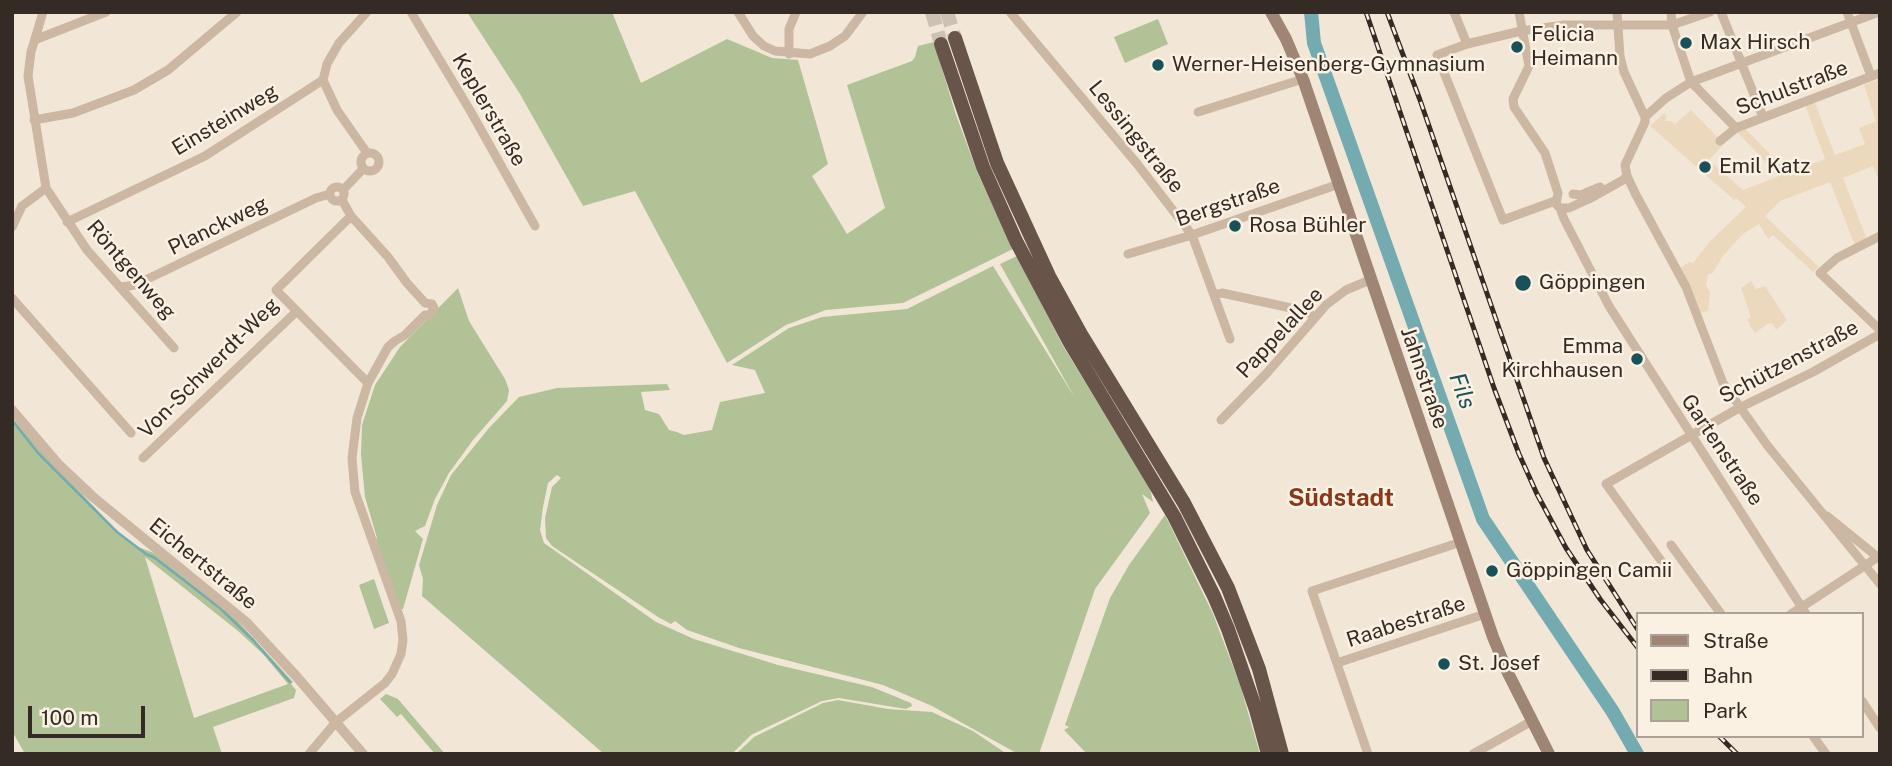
<!DOCTYPE html>
<meta charset="utf-8">
<style>
body{margin:0}
#map{position:relative;width:1892px;height:766px;overflow:hidden;background:#f2e7d7;font-family:"Public Sans",sans-serif}
canvas{display:block}
.frame{position:absolute;inset:0;border:14px solid #352b25;pointer-events:none}
.legend{position:absolute;left:1636px;top:612px;width:228px;height:126px;box-sizing:border-box;background:#faf1e3;border:2px solid #aba297;margin:0;padding:9px 12px;list-style:none;font-size:21px;color:#352b25}
.legend li{display:flex;align-items:center;gap:14px;height:35px}
.legend b{width:35px;border:2px solid #aba297}
.scale{position:absolute;left:28px;top:706px;width:117px;height:32px;box-sizing:border-box;border:4px solid #352b25;border-top:0;padding-left:9px;font-size:21px;line-height:24px;white-space:nowrap;color:#352b25;-webkit-text-stroke:5px #faf1e3;paint-order:stroke}
</style>
<div id="map">
<canvas width="1892" height="766"></canvas>
<div class="frame"></div>
<ul class="legend">
<li><b style="height:9px;background:#9e8574"></b>Straße</li>
<li><b style="height:9px;background:#352b25"></b>Bahn</li>
<li><b style="height:19px;background:#b1c296"></b>Park</li>
</ul>
<div class="scale">100 m</div>
</div>
<script>
const ctx = document.querySelector('canvas').getContext('2d');
ctx.lineJoin = 'round';
function fill(path, color) { ctx.fillStyle = color; ctx.fill(path, 'evenodd'); }
const poly = rows => new Path2D(rows.map(r => 'M' + r).join(''));
function trace(path, color, width, dash) { ctx.strokeStyle = color; ctx.lineWidth = width; ctx.lineCap = dash ? 'butt' : 'round'; ctx.setLineDash(dash || []); ctx.stroke(path); }
function label(font, color, halo, rows, align = 'center') {
  ctx.font = font + ' "Public Sans",sans-serif'; ctx.lineWidth = 5; ctx.setLineDash([]); ctx.textBaseline = 'middle'; ctx.strokeStyle = halo; ctx.fillStyle = color; for (const [text, x, y, turn = 0] of rows) {
    ctx.save(); ctx.translate(x, y); ctx.rotate((+turn || 0) * Math.PI / 180); ctx.textAlign = isNaN(turn) ? turn : align; if (halo) ctx.strokeText(text, 0, 0); ctx.fillText(text, 0, 0); ctx.restore();
  }
}
fill(poly([
 [467,12,612,12,641,83,727,39,772,58,798,60,828,164,812,176,847,234,885,208,847,85,912,61,915,57,918,46,934,42,956,115,978,174,1013,249,903,303,826,310,786,325,727,363,635,191,583,206,520,94],
 [1158,19,1168,44,1125,63,1114,37],
 [1017,256,1063,346,1150,488,1153,502,1142,494,1150,513,1095,589,1039,754,1018,754,932,706,883,685,739,648,687,630,675,621,671,624,658,617,552,546,546,538,545,518,552,487,561,478,557,475,548,483,543,507,540,530,544,543,656,622,694,639,778,665,872,687,911,703,912,706,906,709,839,698,822,701,751,735,732,754,604,754,422,596,423,579,419,565,437,505,451,475,489,428,519,397,557,388,667,384,670,390,641,392,645,410,659,414,669,430,677,432,684,435,712,430,720,402,765,393,755,370,732,365,789,328,822,317,907,309,993,266,1075,398,1000,264],
 [458,288,469,321,505,379,509,390,507,401,473,440,449,473,435,499,425,526,415,531,423,539,403,609,397,609,371,541,377,538,365,497,361,455,362,425,375,385,400,347],
 [12,418,120,535,135,546,154,553,236,619,293,682,291,684,296,690,294,698,213,727,222,754,25,754,12,731],
 [145,557,238,631,263,654,288,684,194,718],
 [1165,515,1213,614,1240,685,1260,754,1087,754,1064,730,1069,727,1065,725,1110,598,1129,565],
 [374,579,389,623,374,629,359,585],
 [386,694,398,699,445,754,435,754,401,714,397,717,380,699],
 [838,700,888,709,932,712,973,731,1007,754,736,754,754,737,823,703]
]), '#b1c296');
fill(poly([
 [1880,79,1880,183,1873,166,1843,178,1868,242,1856,248,1830,182,1780,201,1765,216,1819,267,1813,272,1773,235,1768,239,1759,224,1743,234,1723,256,1712,274,1708,274,1706,285,1710,292,1708,311,1695,314,1677,270,1689,262,1693,263,1710,241,1746,207,1736,198,1734,200,1650,126,1664,113,1667,116,1665,121,1671,121,1675,124,1691,110,1724,144,1709,160,1743,190,1779,176,1734,129,1742,125,1788,173,1825,159,1804,102,1813,98,1835,155,1865,144,1859,128,1876,121,1864,85],
 [1751,281,1756,289,1765,286,1787,320,1776,330,1773,324,1769,323,1755,333,1749,325,1750,323,1747,320,1751,317,1741,288]
]), '#ecd9bd');
trace(poly([
 [12,420,38,453,117,532,146,554,155,558,220,608,253,640,290,682]
]), '#74abb1', 2.5);
trace(poly([
 [1311,12,1314,43,1483,519,1613,712,1637,754]
]), '#74abb1', 14);
trace(poly([
 [932,12,941,44],
 [947,12,955,38]
]), '#ccc1b3', 14, [14, 7]);
trace(poly([
 [43,12,31,52,28,76,46,188,87,250,174,348],
 [411,12,471,112,535,226],
 [738,12,753,36,764,46,775,51,810,54,830,46,845,36,863,12],
 [1010,12,1138,165,1192,235,1230,339],
 [1454,12,1467,44],
 [1519,12,1529,66,1513,99,1514,107,1545,153,1558,193,1556,204,1560,208,1564,219,1609,306,1806,614],
 [1617,12,1620,56,1624,72,1645,117],
 [1671,12,1672,25,1691,82,1736,128],
 [1721,12,1763,117],
 [1847,12,1871,76],
 [1879,12,1691,82,1666,98,1645,117,1645,122,1625,165,1627,176,1636,195,1686,287,1723,383,1767,445,1880,584],
 [37,39,106,12],
 [789,54,789,29,796,12],
 [323,80,337,110,367,153],
 [1198,112,1303,79],
 [34,120,73,113,134,90,168,70,237,12],
 [1720,141,1736,128,1880,73],
 '361 162a9 9 0 1 1 18 0a9 9 0 1 1-18 0Z',
 '330 194a7 7 0 1 1 14 0a7 7 0 1 1-14 0Z',
 [343,190,363,169],
 [1573,194,1581,195,1600,187],
 [1555,201,1503,220,1437,55,1467,44,1521,31,1564,25,1672,25,1710,12],
 [1560,208,1569,208,1589,199,1623,180,1627,176],
 [351,216,276,290,368,383],
 [67,222,205,156,323,80,327,64,339,43,367,12],
 [12,227,22,206,46,188],
 [1880,236,1837,258,1820,273,1880,330],
 [1128,254,1192,235,1339,184],
 [121,287,135,285,316,198,330,194],
 [1214,295,1222,293,1305,311,1315,317],
 [12,298,131,433],
 [1221,420,1266,374,1326,305,1346,290,1370,280],
 [143,458,297,311],
 [1827,516,1880,559],
 [1671,545,1721,614],
 [1662,562,1606,484,1739,408,1813,372,1880,334],
 [1791,614,1878,557],
 [1337,663,1485,614],
 [1862,701,1880,728],
 [1813,736,1826,754],
 [309,754,336,722,385,683,392,674,401,654,403,640,401,621,355,492,352,458,357,418,368,383,388,347,395,341,405,335,425,315,430,315,434,308,432,304,425,303,407,283,388,257,351,216,342,200],
 [1368,754,1312,591,1461,542],
 [1473,754,1532,721]
]), '#cbb7a2', 9);
trace(poly([
 [12,410,59,465,93,497,246,622,297,677,363,754]
]), '#cbb7a2', 10);
trace(poly([
 [1271,12,1286,39,1303,79,1493,637,1507,671,1549,754]
]), '#9e8574', 12);
trace(poly([
 [955,38,997,163,1049,276,1082,336,1184,503,1228,588,1259,669,1282,754],
 [941,44,983,167,1016,241,1070,343,1174,516,1214,596,1228,629,1256,710,1268,754]
]), '#685448', 14);
const rail = poly([
 [1366,12,1494,388,1519,454,1537,494,1566,548,1600,599,1638,648],
 [1387,12,1420,100,1544,458,1587,550,1638,630],
 [1719,736,1737,754]
]);
trace(rail, '#352b25', 5);
trace(rail, '#faf1e3', 2.5, [8]);
for (const [x, y, r, color] of [
 [1686,43,7,"#185159"],
 [1517,47,7,"#185159"],
 [1158,65,7,"#185159"],
 [1705,167,7,"#185159"],
 [1235,226,7,"#185159"],
 [1523,283,9,"#185159"],
 [1637,359,7,"#185159"],
 [1492,571,7,"#185159"],
 [1444,664,7,"#185159"]
]) { const dot = new Path2D(); dot.arc(x, y, r, 0, 2 * Math.PI); ctx.fillStyle = color; ctx.fill(dot); trace(dot, '#faf1e3', 2.5); }
label('21px', '#352b25', '#faf1e3', [
 ["Felicia",1531,35],
 ["Heimann",1531,59],
 ["Max Hirsch",1700,43],
 ["Werner-Heisenberg-Gymnasium",1172,65],
 ["Emil Katz",1719,167],
 ["Rosa Bühler",1249,226],
 ["Göppingen",1539,283],
 ["Emma",1623,347,"right"],
 ["Kirchhausen",1623,371,"right"],
 ["Göppingen Camii",1506,571],
 ["St. Josef",1458,664]
], 'left');
label('21px', '#352b25', '#faf1e3', [
 ["Schulstraße",1792,88,-21],
 ["Keplerstraße",489,110,60],
 ["Einsteinweg",225,120,-31],
 ["Lessingstraße",1136,137,51],
 ["Bergstraße",1228,203,-19],
 ["Planckweg",218,226,-26],
 ["Röntgenweg",131,270,49],
 ["Pappelallee",1280,333,-47],
 ["Schützenstraße",1789,362,-28],
 ["Von-Schwerdt-Weg",209,368,-45],
 ["Jahnstraße",1424,378,71],
 ["Gartenstraße",1722,450,56],
 ["Eichertstraße",203,564,39],
 ["Raabestraße",1406,622,-18]
]);
label('italic 23px', '#185159', '#faf1e3', [
 ["Fils",1462,391,70]
]);
label('bold 24px', '#893919', '#faf1e3', [
 ["Südstadt",1341,499]
]);
</script>
